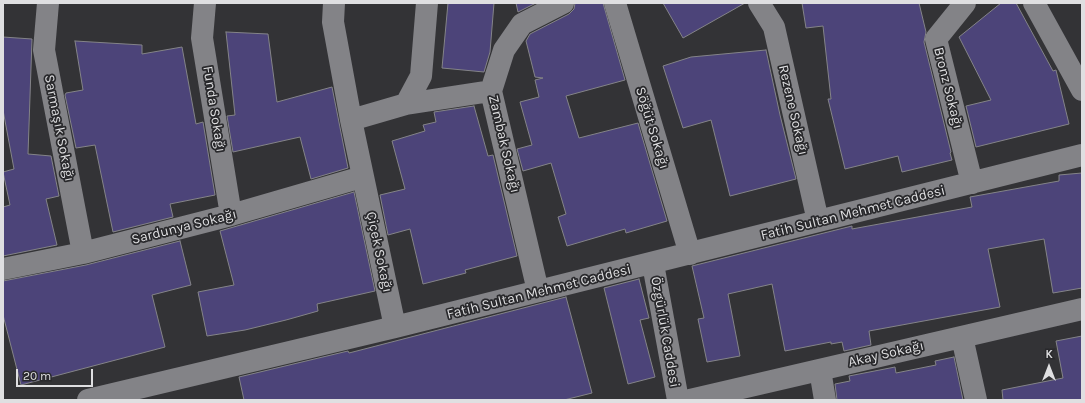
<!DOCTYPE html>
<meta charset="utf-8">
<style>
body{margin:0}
#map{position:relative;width:1085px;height:403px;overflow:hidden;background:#333336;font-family:Karla,sans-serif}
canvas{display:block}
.frame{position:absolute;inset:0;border:4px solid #dfdfe1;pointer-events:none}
.north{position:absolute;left:1029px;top:347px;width:40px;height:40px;-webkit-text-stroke:3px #29292c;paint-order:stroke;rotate:0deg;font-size:11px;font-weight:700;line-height:16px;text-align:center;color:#dfdfe1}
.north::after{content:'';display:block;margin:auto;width:14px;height:18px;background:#dfdfe1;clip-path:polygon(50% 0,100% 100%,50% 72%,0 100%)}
.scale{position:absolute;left:16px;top:369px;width:77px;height:18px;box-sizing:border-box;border:2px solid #dfdfe1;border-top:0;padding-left:5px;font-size:12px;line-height:14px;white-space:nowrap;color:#dfdfe1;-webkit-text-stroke:3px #29292c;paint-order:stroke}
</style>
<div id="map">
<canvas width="1085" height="403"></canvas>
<div class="frame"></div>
<div class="north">K</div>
<div class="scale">20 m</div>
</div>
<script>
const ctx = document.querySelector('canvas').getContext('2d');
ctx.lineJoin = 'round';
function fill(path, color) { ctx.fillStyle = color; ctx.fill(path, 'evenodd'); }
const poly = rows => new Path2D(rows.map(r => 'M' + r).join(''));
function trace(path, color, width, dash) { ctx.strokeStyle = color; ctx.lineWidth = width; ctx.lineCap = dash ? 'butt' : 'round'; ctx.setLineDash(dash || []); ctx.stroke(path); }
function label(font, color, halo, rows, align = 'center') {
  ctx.font = font + ' Karla,sans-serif'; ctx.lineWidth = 3.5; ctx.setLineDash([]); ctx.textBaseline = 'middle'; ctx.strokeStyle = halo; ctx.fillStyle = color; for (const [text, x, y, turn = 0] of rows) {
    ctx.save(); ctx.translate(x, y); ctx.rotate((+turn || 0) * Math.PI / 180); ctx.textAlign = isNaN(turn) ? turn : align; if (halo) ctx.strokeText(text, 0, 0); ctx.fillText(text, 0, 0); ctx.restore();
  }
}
const building = poly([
 [448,3,494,3,490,52,484,72,442,68,448,3],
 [516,3,536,3,518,12,516,3],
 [575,3,603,3,625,80,566,96,579,138,638,123,667,221,626,233,625,229,567,246,558,217,566,214,551,163,523,171,517,149,532,145,520,102,539,97,535,80,543,78,535,77,526,41,530,34,569,14,574,9,575,3],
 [663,3,745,3,683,38,663,3],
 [802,3,919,3,926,32,924,42,951,152,950,153,952,160,902,172,898,156,845,169,828,99,831,99,823,26,806,28,802,3],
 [1001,3,1016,3,1053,71,1056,70,1069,124,976,147,966,106,991,100,959,37,1001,3],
 [226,32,268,34,277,102,332,87,348,168,311,179,300,137,233,152,227,116,235,115,226,32],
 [3,37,32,39,28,154,51,156,59,196,46,199,57,245,3,256,3,207,10,205,3,172,14,169,3,110,3,37],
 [75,41,142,45,142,54,182,47,196,124,203,122,215,195,170,204,173,217,113,232,95,145,76,148,65,95,66,93,83,90,75,41],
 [766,50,780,115,796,179,730,196,711,120,683,128,663,66,691,57,766,50],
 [474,106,488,156,493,155,517,256,465,270,466,273,423,284,410,229,388,235,380,195,405,189,392,141,425,131,423,125,436,122,434,112,474,106],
 [1082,173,1082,288,1053,293,1044,239,988,249,1000,307,869,331,871,345,844,351,842,342,831,344,831,342,785,351,772,284,728,294,740,356,707,362,698,319,704,318,692,266,852,226,852,229,972,207,970,197,1059,181,1059,175,1082,173],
 [354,192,375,291,317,304,318,311,286,320,245,330,207,336,198,292,234,285,220,231,354,192],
 [180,241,191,285,152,295,165,347,21,385,3,315,3,281,86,265,180,241],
 [639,279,649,318,640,320,655,377,628,384,604,288,639,279],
 [566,297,592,393,564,400,244,400,239,377,348,351,349,353,566,297],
 [1082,336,1082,400,1003,400,1002,390,1063,378,1056,341,1082,336],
 [954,357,963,400,837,400,835,384,850,381,849,376,895,367,896,373,936,365,935,361,954,357]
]);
fill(building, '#4c4479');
trace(building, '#848488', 1);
trace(poly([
 [48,3,44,50,83,253],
 [205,3,202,38,231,215],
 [334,3,333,22,351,120,395,327],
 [615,3,690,254],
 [759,3,774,27,818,221],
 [965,3,936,39,972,183],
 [1034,3,1082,90],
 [406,104,421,76,427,3],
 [351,120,406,104,491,91],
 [653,264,678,400],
 [3,269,83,253,231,215,362,177],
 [538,291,491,91,504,50,522,24,563,3],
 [962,337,976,400],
 [820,370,825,400],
 [88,400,395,327,1082,155],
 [690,400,1082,309]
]), '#838387', 22);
label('14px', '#dfdfe1', '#29292c', [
 ["Bronz Sokağı",948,88,76],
 ["Funda Sokağı",214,109,81],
 ["Rezene Sokağı",793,110,77],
 ["Sarmaşık Sokağı",59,128,79],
 ["Söğüt Sokağı",652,128,73],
 ["Zambak Sokağı",504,144,77],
 ["Fatih Sultan Mehmet Caddesi",853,213,-14],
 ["Sardunya Sokağı",184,227,-14],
 ["Çiçek Sokağı",379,252,78],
 ["Fatih Sultan Mehmet Caddesi",539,292,-14],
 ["Özgürlük Caddesi",665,332,80],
 ["Akay Sokağı",886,354,-13]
]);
</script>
